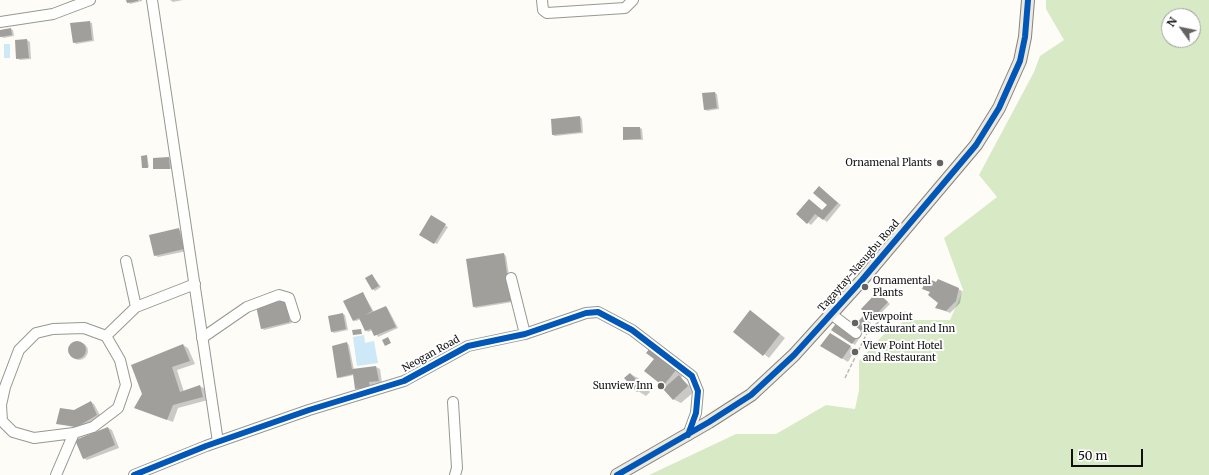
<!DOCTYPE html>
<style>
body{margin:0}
#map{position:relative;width:1209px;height:475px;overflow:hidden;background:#fdfcf7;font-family:Merriweather,serif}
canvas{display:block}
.north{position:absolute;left:1161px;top:8px;width:40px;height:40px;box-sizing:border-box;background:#fff;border:1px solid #a0a0a0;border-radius:50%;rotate:303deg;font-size:11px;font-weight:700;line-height:16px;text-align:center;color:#111}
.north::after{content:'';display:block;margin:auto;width:14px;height:18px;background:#646362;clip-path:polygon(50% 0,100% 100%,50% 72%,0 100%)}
.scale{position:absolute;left:1071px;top:449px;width:72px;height:18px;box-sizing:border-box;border:2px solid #111;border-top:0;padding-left:5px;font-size:12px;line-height:14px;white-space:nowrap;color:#111;-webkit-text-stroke:3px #fff;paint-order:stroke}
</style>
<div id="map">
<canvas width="1209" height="475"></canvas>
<div class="north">N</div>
<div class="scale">50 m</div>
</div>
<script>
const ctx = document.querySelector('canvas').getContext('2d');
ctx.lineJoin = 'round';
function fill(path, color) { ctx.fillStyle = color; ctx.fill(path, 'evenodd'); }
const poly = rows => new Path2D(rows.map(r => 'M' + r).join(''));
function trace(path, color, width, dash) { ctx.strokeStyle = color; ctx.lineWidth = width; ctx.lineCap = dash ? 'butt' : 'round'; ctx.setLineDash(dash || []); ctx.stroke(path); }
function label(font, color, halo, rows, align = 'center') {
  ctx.font = font + ' Merriweather,serif'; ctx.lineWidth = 4; ctx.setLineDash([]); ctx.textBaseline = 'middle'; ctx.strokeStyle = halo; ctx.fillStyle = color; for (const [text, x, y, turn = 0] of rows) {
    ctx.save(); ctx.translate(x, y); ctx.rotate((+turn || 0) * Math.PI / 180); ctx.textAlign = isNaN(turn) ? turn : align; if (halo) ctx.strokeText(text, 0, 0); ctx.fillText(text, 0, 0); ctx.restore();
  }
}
fill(poly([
 [1046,0,1209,0,1209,475,649,475,736,434,776,434,826,405,855,409,859,390,859,361,883,335,906,320,950,320,963,290,944,238,997,197,979,175,1034,72,1040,56,1064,40,1046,9],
 [1169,16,1193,16,1193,40,1169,40]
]), '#d8eac5');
fill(poly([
 [4,44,10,44,10,58,4,58],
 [364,335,365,343,374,341,378,363,357,366,353,337]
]), '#cde8f7');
fill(poly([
 [127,0,142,0,142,1,130,4],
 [170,0,183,0,173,2],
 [89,22,92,23,94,41,76,44,74,42],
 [10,29,13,30,14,36,3,38,1,36],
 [27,40,30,42,31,59,20,60,17,58,16,41],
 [715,93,717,94,719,109,707,111,705,109],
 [580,117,582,119,583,133,555,136,553,135],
 [640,128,642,129,643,140,624,139],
 [147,156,149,167,144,168],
 [169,158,172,160,172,169,154,168,154,159],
 [819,187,841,205,827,222,819,216,811,225,797,214,823,211,828,205],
 [431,217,448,227,437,244,420,235],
 [179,230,183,232,187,251,158,257,155,255],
 [504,254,506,256,513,302,476,308,474,307],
 [372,275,381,287,375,291,373,289],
 [958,289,962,291,960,303,950,313,940,309],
 [363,293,374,312,386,307,388,309,398,328,378,337,373,330,368,332,366,330,361,319,356,321,353,320],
 [879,294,890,304,875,319,873,318],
 [288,302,292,323,264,330,262,328],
 [343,314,345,315,348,330,334,333,332,332],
 [756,315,785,338,769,358,735,331],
 [865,318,871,323,864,331,862,330],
 [838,322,860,337,855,345,833,330],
 [835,337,855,350,848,362,822,346],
 '70 351a9 9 0 1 1 18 0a9 9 0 1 1-18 0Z',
 [347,343,349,345,354,370,376,367,380,369,382,383,373,384,374,388,360,390,356,388,354,375,340,378,338,377],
 [183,345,188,348,195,364,177,370,184,392,200,386,205,389,208,400,178,408,173,422,141,410],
 [655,359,684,374,681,378,695,391,681,403,673,399,667,387,646,371],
 [630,374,638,378,650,392,646,396,638,391,626,378],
 [91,402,94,404,101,417,81,429,57,423],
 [108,428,112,430,119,448,87,460,83,458]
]), '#0003');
fill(poly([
 [126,0,138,0,138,1,127,3],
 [90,21,92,40,73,43,70,23],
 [11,28,12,35,0,37,0,30],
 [27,39,29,58,16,59,15,40],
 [715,92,717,108,704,110,702,93],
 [580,116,581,132,552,135,551,119],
 [623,127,640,127,641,139,623,140],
 [147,155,148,168,142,168,141,156],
 [169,157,170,169,153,169,153,158],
 [819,186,838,203,823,220,815,214,807,224,796,214,809,199,822,210,827,205,813,193],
 [431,215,446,224,434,244,419,235],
 [179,228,184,249,154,256,149,235],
 [504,253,511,301,473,307,466,259],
 [372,274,379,286,372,290,365,278],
 [927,278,936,282,938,279,959,288,956,301,946,311,935,308,938,303,928,295,930,292,922,289],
 [363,292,372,311,365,315,386,306,396,327,374,336,371,329,365,331,359,318,353,321,343,301],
 [877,292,888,302,872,319,861,309],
 [285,300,290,322,261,329,256,306],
 [750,310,780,334,763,356,733,332],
 [343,313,346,329,331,332,328,316],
 [863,316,869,321,861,331,855,325],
 [838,321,859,335,852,344,831,330],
 [361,329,362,334,353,335,352,330],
 [830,333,851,346,842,359,820,346],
 [388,337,391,343,385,346,382,340],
 '68 350a9 9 0 1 1 18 0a9 9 0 1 1-18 0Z',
 [347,342,352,369,376,366,379,381,369,382,370,387,355,389,353,374,337,378,332,346],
 [183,344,190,361,172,367,180,392,200,385,203,397,173,405,167,420,134,408,142,394,131,365],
 [650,348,677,369,663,386,644,371,654,359,646,353],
 [630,373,643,387,637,392,624,378],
 [679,375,688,386,673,400,663,389],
 [91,401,97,415,77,427,56,424,60,408,74,410],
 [108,427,115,445,83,459,75,440]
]), '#a19f9c');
const minor = poly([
 [152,0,218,442],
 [542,0,543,10,547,13,625,8,633,0],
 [0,22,53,14,90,0],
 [511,278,525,334],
 [136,307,195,284],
 [831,314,856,333],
 [106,336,136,307,126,261],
 [202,338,247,307,279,295,289,298,295,317],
 [453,402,457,468,455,475],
 [56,475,74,433,93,427,118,408,126,385,120,360,106,336,84,328,53,329,36,333,19,350,5,387,1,405,2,421,13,432,34,438,74,433],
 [134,475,206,446,309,410,404,381,468,346,525,334,586,313,598,312,632,330,692,376,698,391,696,413,688,435]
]);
const major = poly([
 [617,475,709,422,751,395,794,355,862,280,976,145,999,108,1020,61,1025,37,1028,0]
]);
trace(minor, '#979795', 12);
trace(major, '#858482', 14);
trace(poly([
 [866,332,885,317,907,312],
 [845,378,867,333]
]), '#b9b9b8', 1.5, [4, 2]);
trace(minor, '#fffffe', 10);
trace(major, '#ede9dc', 12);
trace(poly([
 [134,475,206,446,309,410,404,381,468,346,525,334,586,313,598,312,632,330,692,376,698,391,696,413,688,435],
 [617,475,709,422,751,395,794,355,862,280,976,145,999,108,1020,61,1025,37,1028,0]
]), '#0057b8', 6);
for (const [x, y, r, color] of [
 [940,163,4,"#646362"],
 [865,287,4,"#646362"],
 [855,323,4,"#646362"],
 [855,352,4,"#646362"],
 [661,386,4,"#646362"]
]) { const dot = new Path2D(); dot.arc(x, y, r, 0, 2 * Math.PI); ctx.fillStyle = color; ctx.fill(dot); trace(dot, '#fff', 1.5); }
label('10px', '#111', '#fff', [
 ["Ornamenal Plants",932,163,"right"],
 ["Ornamental",873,281],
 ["Plants",873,293],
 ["Viewpoint",863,317],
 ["Restaurant and Inn",863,329],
 ["View Point Hotel",863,346],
 ["and Restaurant",863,358],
 ["Sunview Inn",653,386,"right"]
], 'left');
label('10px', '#111', '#fff', [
 ["Tagaytay-Nasugbu Road",859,266,-49],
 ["Neogan Road",431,354,-29]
]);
</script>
